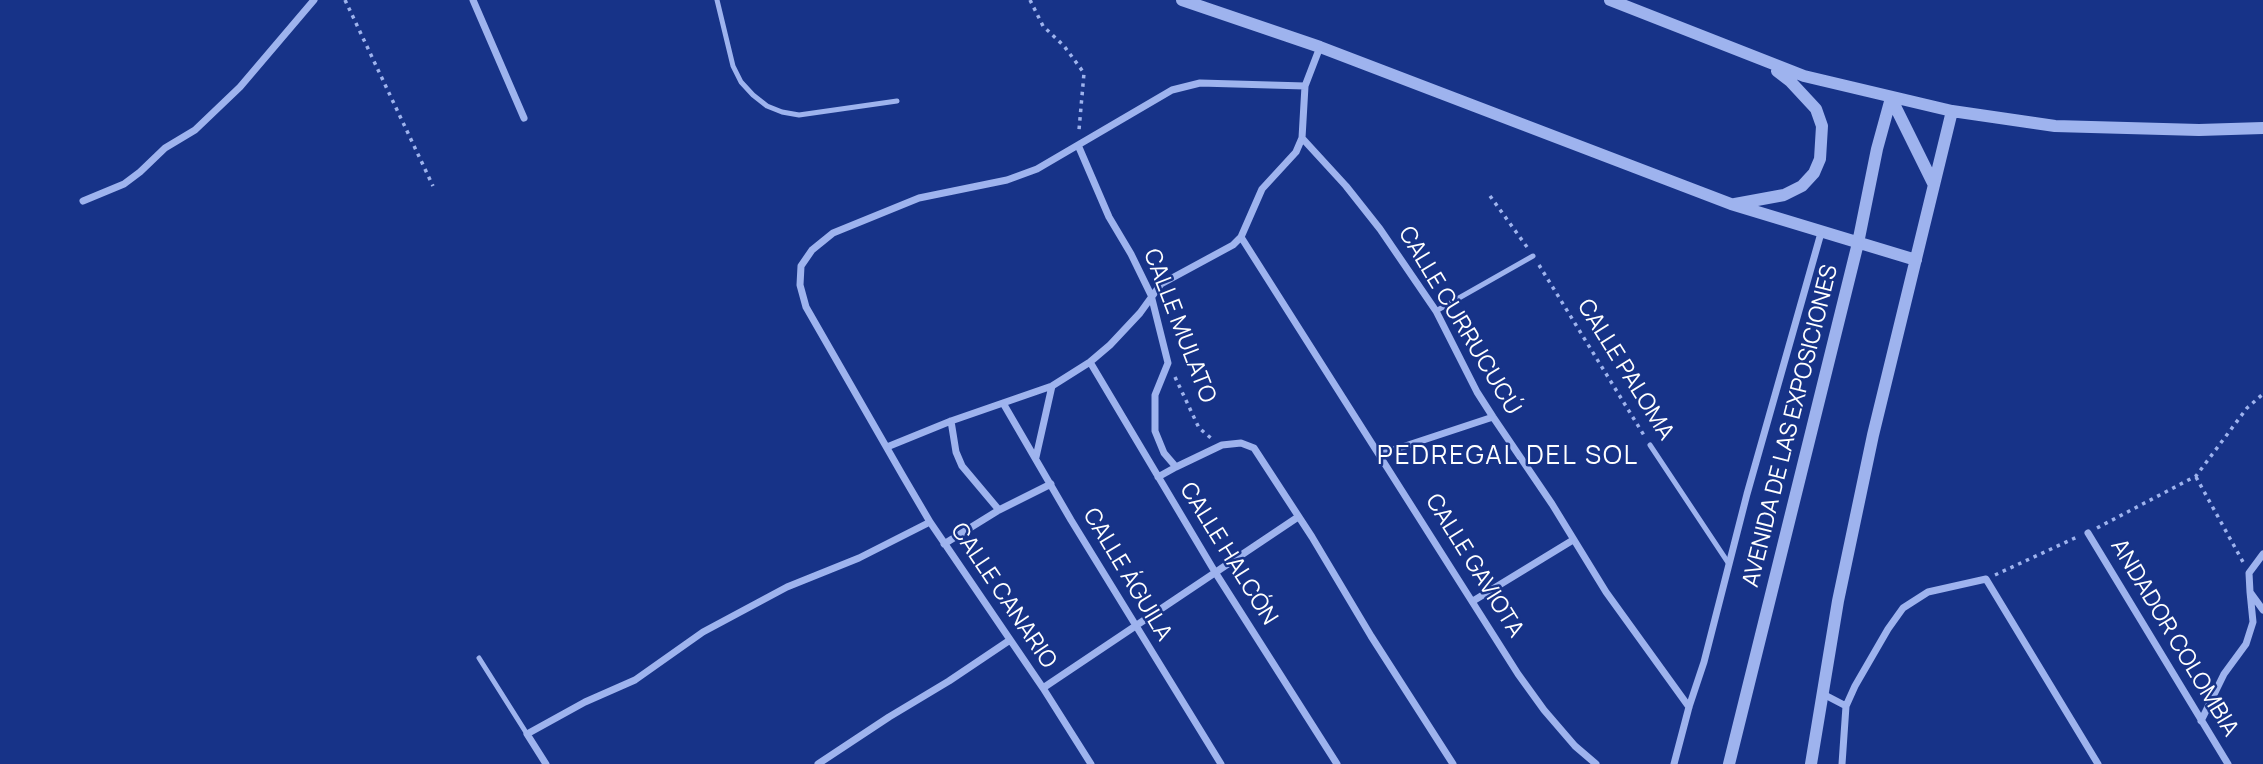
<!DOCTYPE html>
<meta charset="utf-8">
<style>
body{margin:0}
canvas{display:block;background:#173388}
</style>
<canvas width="2263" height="764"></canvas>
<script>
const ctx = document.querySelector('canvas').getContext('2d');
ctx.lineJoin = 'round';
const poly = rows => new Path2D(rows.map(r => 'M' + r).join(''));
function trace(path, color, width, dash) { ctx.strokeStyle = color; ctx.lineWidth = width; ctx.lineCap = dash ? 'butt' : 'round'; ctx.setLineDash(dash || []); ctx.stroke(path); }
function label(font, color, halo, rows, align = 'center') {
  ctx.font = font + ' Manrope,sans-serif'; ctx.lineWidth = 5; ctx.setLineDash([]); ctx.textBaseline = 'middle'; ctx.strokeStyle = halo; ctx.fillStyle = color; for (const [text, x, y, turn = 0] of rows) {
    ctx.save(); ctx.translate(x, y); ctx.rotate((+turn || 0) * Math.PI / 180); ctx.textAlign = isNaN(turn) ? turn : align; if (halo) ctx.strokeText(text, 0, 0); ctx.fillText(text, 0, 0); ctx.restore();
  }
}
trace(poly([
 [345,0,433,186],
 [1030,0,1043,26,1064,46,1084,73,1079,130],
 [1490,196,1527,247],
 [1539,265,1645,437],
 [1175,377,1199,428,1212,439],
 [2196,477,2243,562],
 [2097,528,2196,476,2247,408,2263,394],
 [1995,575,2077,537]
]), '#9eb3ee', 3.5, [3.5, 5]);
trace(poly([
 [717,0,733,66,741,82,753,95,767,106,782,112,799,115,897,101],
 [1436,311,1533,256],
 [1650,445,1729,564],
 [479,658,527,734]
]), '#9eb3ee', 5);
trace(poly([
 [473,0,524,118],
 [1302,138,1346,186,1380,229,1436,311,1477,392,1493,417,1552,504,1606,592,1689,707],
 [1078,145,1109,217,1131,254,1151,295,1168,363,1155,395,1155,431,1164,453,1176,467,1158,477],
 [83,201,124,184,140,172,165,148,195,130,240,87,314,0],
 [1241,237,1518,674,1544,710,1575,746,1596,764],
 [1090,362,1215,572,1337,764],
 [1003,403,1071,520,1221,764],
 [951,421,956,452,962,466,999,510],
 [887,447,951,421,1052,386,1090,362,1110,345,1140,313,1161,284,1233,245,1241,237,1262,189,1296,152,1302,138,1305,86,1320,47],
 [1381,454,1493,417],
 [1036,457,1052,386],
 [1176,467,1222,445,1241,443,1254,448,1312,537,1371,636,1453,764],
 [2088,533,2228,764],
 [944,544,999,510,1051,484],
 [2263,554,2249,573,2250,592,2263,610],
 [1473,601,1573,540],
 [1043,688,1298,517],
 [1823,694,1846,706,1842,764],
 [1846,706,1855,686,1888,629,1903,608,1928,592,1986,579,2098,764],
 [2201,721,2224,674,2246,644,2253,622,2250,592],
 [546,764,527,734,585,702,635,680,703,632,787,587,859,558,930,522],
 [818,764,889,717,949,681,1010,640],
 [1091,764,1043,688,930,522,903,476,806,307,800,285,801,266,812,250,833,233,919,198,1007,180,1037,169,1172,90,1200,83,1305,86],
 [1674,764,1689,707,1704,662,1747,494,1821,233]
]), '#9eb3ee', 7);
trace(poly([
 [1182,0,1320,47,1731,204,1916,260],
 [1610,0,1804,76,1952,111,2055,126,2199,130,2263,128],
 [1891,98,1934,185],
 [1735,204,1784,195,1802,186,1814,173,1820,159,1822,126,1816,109,1790,81,1777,71],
 [1729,764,1858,243,1877,149,1891,98],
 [1811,764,1838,601,1873,435,1952,111]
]), '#9eb3ee', 12);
label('23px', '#fff', '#173388', [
 ["CALLE CURRUCUCÚ",1459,321,59],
 ["CALLE MULATO",1179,326,69],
 ["CALLE PALOMA",1625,370,58],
 ["AVENIDA DE LAS EXPOSICIONES",1791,426,-76],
 ["CALLE HALCÓN",1228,554,58],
 ["CALLE GAVIOTA",1474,566,58],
 ["CALLE ÁGUILA",1127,575,59],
 ["CALLE CANARIO",1003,596,56],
 ["ANDADOR COLOMBIA",2174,638,59]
]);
ctx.letterSpacing = '2px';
label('26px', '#fff', '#173388', [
 ["PEDREGAL DEL SOL",1508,457]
]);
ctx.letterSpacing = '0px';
</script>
